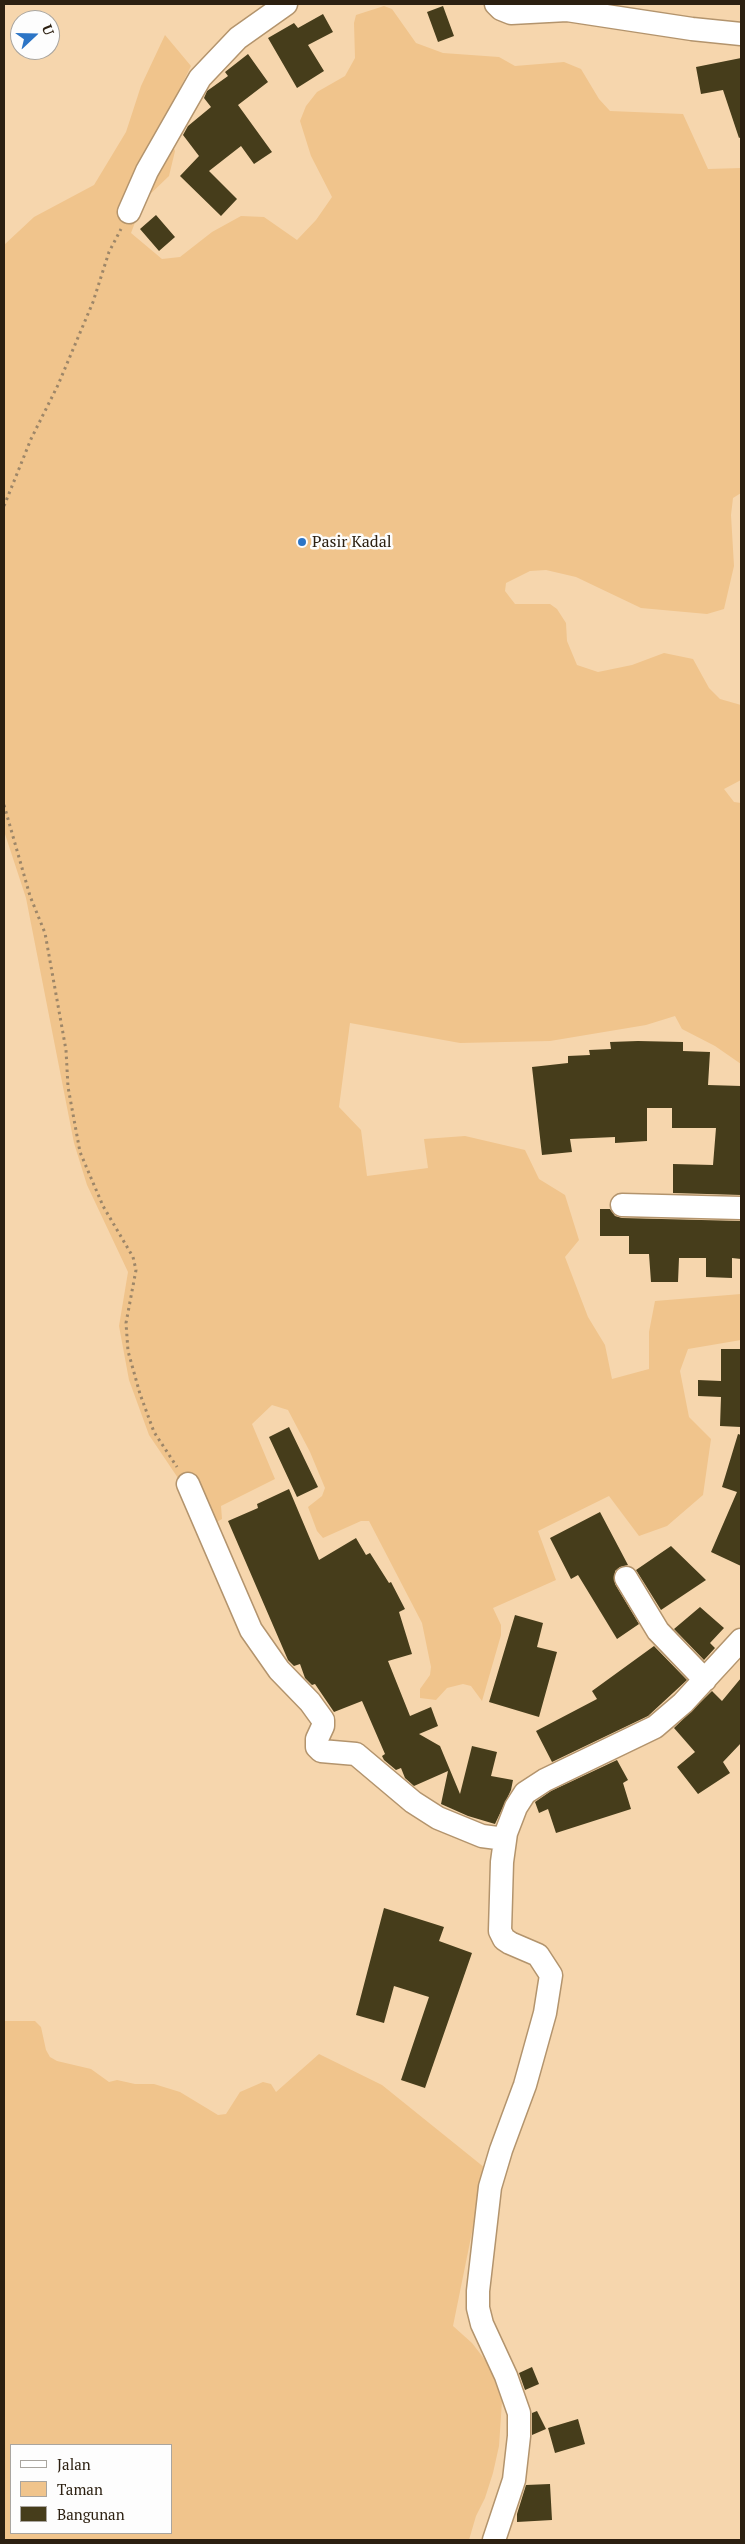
<!DOCTYPE html>
<style>
body{margin:0}
#map{position:relative;width:745px;height:2544px;overflow:hidden;background:#f6d6ad;font-family:"PT Serif",serif}
canvas{display:block}
.frame{position:absolute;inset:0;border:5px solid #2c2011;pointer-events:none}
.legend{position:absolute;left:10px;top:2444px;width:162px;height:90px;box-sizing:border-box;background:#fdfdfd;border:1px solid #a9a59f;margin:0;padding:6px 9px;list-style:none;font-size:15px;color:#2c2011}
.legend li{display:flex;align-items:center;gap:10px;height:25px}
.legend b{width:25px;border:1px solid #a9a59f}
.north{position:absolute;left:10px;top:10px;width:50px;height:50px;box-sizing:border-box;background:#fdfdfd;border:1px solid #a9a59f;border-radius:50%;rotate:69deg;font-size:14px;font-weight:700;line-height:20px;text-align:center;color:#2c2011}
.north::after{content:'';display:block;margin:auto;width:18px;height:22px;background:#2c75c6;clip-path:polygon(50% 0,100% 100%,50% 72%,0 100%)}
</style>
<div id="map">
<canvas width="745" height="2544"></canvas>
<div class="frame"></div>
<ul class="legend">
<li><b style="height:6px;background:#fff"></b>Jalan</li>
<li><b style="height:14px;background:#f0c48c"></b>Taman</li>
<li><b style="height:14px;background:#463d1b"></b>Bangunan</li>
</ul>
<div class="north">U</div>
</div>
<script>
const ctx = document.querySelector('canvas').getContext('2d');
ctx.lineJoin = 'round';
function fill(path, color) { ctx.fillStyle = color; ctx.fill(path, 'evenodd'); }
const poly = rows => new Path2D(rows.map(r => 'M' + r).join(''));
function trace(path, color, width, dash) { ctx.strokeStyle = color; ctx.lineWidth = width; ctx.lineCap = dash ? 'butt' : 'round'; ctx.setLineDash(dash || []); ctx.stroke(path); }
function label(font, color, halo, rows, align = 'center') {
  ctx.font = font + ' "PT Serif",serif'; ctx.lineWidth = 5; ctx.setLineDash([]); ctx.textBaseline = 'middle'; ctx.strokeStyle = halo; ctx.fillStyle = color; for (const [text, x, y, turn = 0] of rows) {
    ctx.save(); ctx.translate(x, y); ctx.rotate((+turn || 0) * Math.PI / 180); ctx.textAlign = isNaN(turn) ? turn : align; if (halo) ctx.strokeText(text, 0, 0); ctx.fillText(text, 0, 0); ctx.restore();
  }
}
fill(poly([
 [384,6,392,9,416,43,443,53,499,57,515,66,564,62,581,69,599,99,610,111,683,114,708,169,741,168,741,493,733,498,731,515,734,566,724,609,707,614,641,608,576,577,546,570,530,571,506,583,505,591,515,604,550,604,557,609,566,623,567,641,577,665,598,672,632,665,664,653,693,659,709,688,720,699,741,705,741,780,724,789,734,802,741,803,741,1064,715,1046,682,1029,675,1016,646,1025,550,1041,460,1043,350,1023,339,1107,361,1130,367,1176,428,1168,424,1139,465,1136,525,1150,539,1179,565,1195,579,1240,565,1257,588,1317,605,1345,612,1379,649,1369,649,1332,655,1301,741,1294,741,1340,688,1349,680,1371,689,1417,711,1439,703,1495,667,1526,639,1536,609,1496,538,1531,556,1580,493,1608,501,1625,501,1635,482,1701,471,1686,463,1684,447,1688,436,1700,420,1698,420,1689,430,1675,431,1667,422,1623,369,1521,361,1521,323,1538,317,1531,308,1507,322,1496,325,1488,310,1452,288,1410,272,1405,252,1424,275,1479,221,1506,222,1519,202,1530,180,1481,149,1435,129,1380,119,1326,128,1272,87,1185,74,1143,26,898,4,831,4,245,34,217,94,185,126,132,141,86,165,35,191,66,164,121,175,151,169,176,143,201,131,233,162,259,180,257,212,232,241,216,264,217,297,240,316,220,332,197,311,156,300,121,306,106,317,92,345,76,355,58,354,23,356,15],
 [4,2021,35,2021,41,2027,46,2050,50,2057,57,2061,91,2069,109,2082,117,2080,135,2084,154,2084,180,2092,218,2115,226,2114,240,2092,263,2082,271,2084,276,2092,319,2054,382,2085,485,2168,453,2326,472,2343,489,2365,502,2401,499,2446,493,2473,485,2498,476,2516,469,2540,4,2540],
 [11,2445,171,2445,171,2533,11,2533]
]), '#f0c48c');
fill(poly([
 [443,6,454,36,438,42,427,12],
 [323,14,333,32,308,45,324,71,297,88,268,38,294,23,298,28],
 [248,54,268,82,238,105,272,152,254,164,241,146,209,171,237,199,221,216,180,176,199,156,183,135,188,126,211,107,204,98,207,91,228,76,225,72],
 [741,58,741,137,739,138,723,90,701,94,696,67],
 [156,215,175,237,159,251,140,229],
 [638,1041,683,1042,683,1051,710,1052,708,1085,741,1086,741,1195,673,1193,673,1164,713,1165,716,1128,672,1128,672,1108,647,1108,647,1141,615,1143,615,1137,570,1139,572,1152,542,1155,532,1067,568,1063,568,1056,590,1055,589,1050,611,1049,610,1042],
 [600,1209,610,1209,615,1216,622,1218,741,1221,741,1259,732,1258,732,1278,706,1277,706,1258,679,1258,678,1282,651,1282,649,1254,629,1254,629,1236,600,1236],
 [721,1349,741,1349,741,1427,720,1426,721,1397,698,1396,698,1380,721,1381],
 [289,1427,318,1487,297,1497,269,1437],
 [738,1434,741,1435,741,1566,711,1552,737,1492,722,1487],
 [289,1489,319,1560,356,1538,366,1555,370,1553,389,1583,391,1582,405,1609,399,1612,412,1654,388,1661,410,1716,431,1707,438,1726,419,1734,440,1746,460,1794,472,1746,497,1752,491,1776,513,1780,511,1790,495,1824,468,1816,441,1804,448,1771,414,1786,405,1778,401,1768,396,1770,384,1760,382,1756,385,1754,362,1701,334,1712,315,1684,312,1685,305,1678,300,1664,294,1666,288,1660,228,1521,258,1508,257,1504],
 [600,1512,628,1565,620,1567,615,1571,615,1584,639,1624,617,1639,578,1575,571,1579,550,1538],
 [671,1546,706,1580,661,1610,636,1570],
 [700,1607,724,1628,710,1643,715,1648,704,1660,674,1629],
 [515,1615,543,1623,537,1647,557,1652,539,1717,489,1702],
 [654,1646,687,1680,648,1716,552,1762,536,1731,597,1699,592,1691],
 [741,1678,741,1743,723,1762,730,1773,698,1794,677,1767,695,1752,674,1728,712,1691,722,1701],
 [617,1760,628,1780,623,1783,631,1809,556,1833,548,1809,539,1813,535,1802,551,1791],
 [384,1908,444,1927,439,1941,472,1953,425,2088,401,2080,429,1997,394,1986,384,2023,356,2015],
 [532,2367,539,2384,525,2390,519,2373],
 [537,2411,546,2429,532,2435,532,2413],
 [578,2419,585,2444,555,2453,548,2428],
 [550,2484,552,2520,517,2522,517,2514,526,2485]
]), '#463d1b');
const minor = poly([
 [496,4,501,9,511,13,567,10,692,29,741,34],
 [129,212,147,171,200,78,238,38,286,4],
 [622,1205,741,1208],
 [188,1484,251,1630,279,1670,310,1702,323,1720,323,1726,317,1739,317,1747,321,1751,356,1754,413,1802,438,1818,482,1836,505,1839],
 [626,1578,658,1631,705,1680],
 [494,2540,514,2480,519,2436,519,2413,506,2376,482,2324,478,2308,478,2291,490,2187,501,2150,525,2085,545,2013,551,1975,538,1955,510,1943,504,1939,500,1931,502,1862,506,1833,516,1807,525,1793,545,1780,655,1727,683,1703,741,1640]
]);
trace(minor, '#b3946d', 25);
trace(poly([
 [4,506,31,439,58,385,93,302,109,252,121,229],
 [4,805,30,896,45,933,66,1050,68,1087,80,1152,103,1206,133,1257,136,1270,126,1323,128,1351,140,1394,154,1432,177,1467]
]), '#9d8668', 3, [2.5, 4]);
trace(minor, '#fff', 22);
for (const [x, y, r, color] of [
 [302,542,5,"#2c75c6"]
]) { const dot = new Path2D(); dot.arc(x, y, r, 0, 2 * Math.PI); ctx.fillStyle = color; ctx.fill(dot); trace(dot, '#fdfdfd', 2); }
label('16px', '#2c2011', '#fdfdfd', [
 ["Pasir Kadal",312,542]
], 'left');
</script>
